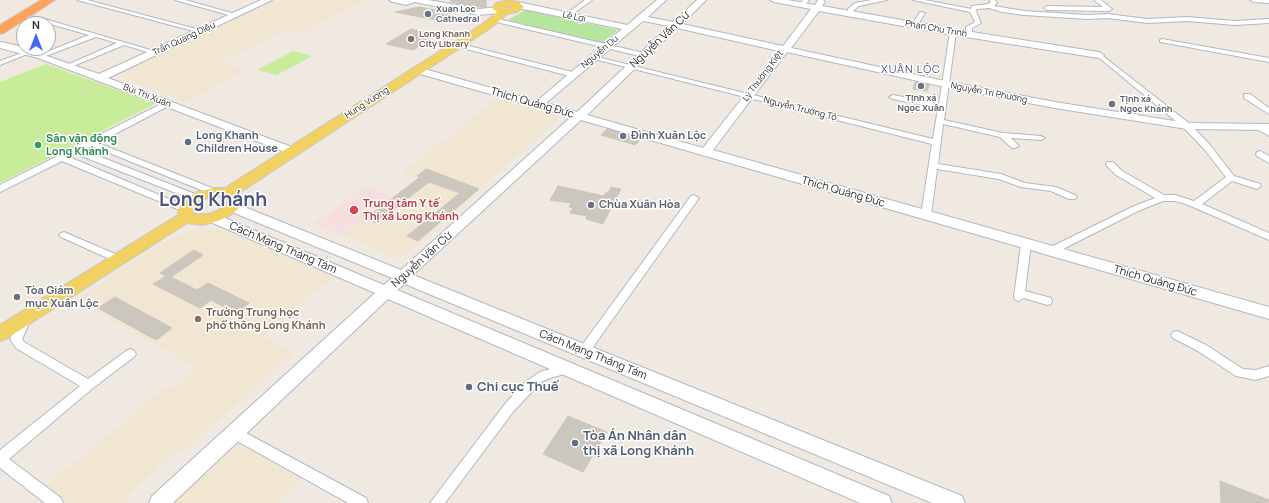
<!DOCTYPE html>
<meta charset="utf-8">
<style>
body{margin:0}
#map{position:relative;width:1269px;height:503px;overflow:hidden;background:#efe9e1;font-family:Manrope,sans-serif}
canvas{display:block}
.north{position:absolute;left:16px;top:16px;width:40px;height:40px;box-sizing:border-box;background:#fff;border:1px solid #ababab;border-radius:50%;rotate:0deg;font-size:11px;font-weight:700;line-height:16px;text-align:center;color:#2e2e2e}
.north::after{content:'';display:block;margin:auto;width:14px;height:18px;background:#4264fb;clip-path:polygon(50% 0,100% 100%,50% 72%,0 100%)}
</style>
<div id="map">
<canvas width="1269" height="503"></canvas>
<div class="north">N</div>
</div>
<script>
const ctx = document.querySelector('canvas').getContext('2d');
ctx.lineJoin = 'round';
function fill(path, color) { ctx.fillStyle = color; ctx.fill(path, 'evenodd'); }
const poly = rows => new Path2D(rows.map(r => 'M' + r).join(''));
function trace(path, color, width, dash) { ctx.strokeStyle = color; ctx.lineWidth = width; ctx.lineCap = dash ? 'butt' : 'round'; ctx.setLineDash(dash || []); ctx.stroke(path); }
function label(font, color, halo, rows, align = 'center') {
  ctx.font = font + ' Manrope,sans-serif'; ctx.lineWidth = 3; ctx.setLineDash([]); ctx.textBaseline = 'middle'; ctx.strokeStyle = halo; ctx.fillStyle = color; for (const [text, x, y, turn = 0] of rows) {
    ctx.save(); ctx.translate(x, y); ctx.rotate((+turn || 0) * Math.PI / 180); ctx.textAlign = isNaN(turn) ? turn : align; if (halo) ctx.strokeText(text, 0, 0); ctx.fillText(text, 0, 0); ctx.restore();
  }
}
fill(poly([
 [273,0,367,0,302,33,296,34,283,31,221,62,247,69,186,103,113,73],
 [497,99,556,115,558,119,405,256,395,257,342,235,417,179,402,173],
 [195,230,218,230,228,232,333,277,263,337,294,353,186,449,176,451,127,496,128,503,61,503,41,490,168,386,173,389,198,368,76,300,169,238],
 [240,440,304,477,278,503,171,503]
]), '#f0e6d1');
fill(poly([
 [366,186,393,196,342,235,314,224]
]), '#f5dfe0');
fill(poly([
 [525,10,618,30,602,43,508,20]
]), '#b6e59e');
fill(poly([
 [293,51,312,56,277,75,257,70],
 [46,64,153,103,153,105,0,183,0,82]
]), '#c9ec9a');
const building = poly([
 [451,0,486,0,486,7,479,7,450,2,451,0],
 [419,7,441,11,443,9,455,12,441,21,395,12,419,7],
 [411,29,436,35,413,50,386,44,411,29],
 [915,82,929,85,927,91,913,89,915,82],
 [607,129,641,139,635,145,601,135,607,129],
 [426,169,479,189,418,241,407,236,460,193,429,182,376,223,365,219,420,177,417,176,426,169],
 [558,186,604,196,606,192,608,193,611,187,621,189,603,224,586,219,587,216,570,213,573,208,569,207,571,203,550,200,558,186],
 [194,250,203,255,171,277,197,290,208,283,249,303,236,313,211,300,200,308,153,284,166,276,160,273,194,250],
 [115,297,172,328,156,340,98,308,115,297],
 [568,416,607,432,583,472,543,454,568,416],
 [1220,481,1269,500,1269,503,1221,503,1220,481]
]);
fill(building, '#cbc7bf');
trace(building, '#cbc5ba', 1);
const street = poly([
 [77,0,87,0,204,31,201,33,77,0],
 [175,0,185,0,239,15,236,17,175,0],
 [585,0,592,0,570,16,566,16,566,14,585,0],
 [803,0,809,0,804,6,800,6,799,5,803,0],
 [872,0,887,0,859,6,854,10,853,15,848,14,848,9,855,3,872,0],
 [913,0,925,0,971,9,972,6,988,4,991,2,989,0,995,0,997,3,994,6,1024,11,1087,15,1108,14,1147,19,1187,17,1235,21,1269,19,1269,23,1235,25,1187,21,1147,23,1108,18,1087,19,1024,15,1002,12,989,8,977,9,976,11,981,23,972,28,972,35,969,37,966,35,966,27,975,22,970,12,913,0],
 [1094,0,1101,0,1112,9,1109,11,1047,10,1044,8,1047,6,1103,7,1094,0],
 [1250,0,1269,0,1269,3,1253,2,1250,0],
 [920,12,925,13,917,26,913,26,912,25,920,12],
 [20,16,38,17,157,52,154,54,124,45,71,67,67,67,67,65,117,43,96,37,43,57,39,57,39,55,89,35,36,20,18,19,18,17,20,16],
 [494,18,644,53,647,55,644,57,492,21,492,19,494,18],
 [953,30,956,32,944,120,1003,133,1041,136,1045,138,1041,140,1011,138,1019,146,1015,148,1012,148,1000,137,943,124,938,164,1001,174,1025,183,1056,187,1075,195,1077,197,1075,199,1069,199,1051,191,1021,187,999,179,937,169,931,215,929,217,923,217,921,215,932,144,590,58,593,56,933,139,938,108,893,99,889,97,893,95,939,104,950,32,953,30],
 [1162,39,1269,58,1269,62,1160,42,1160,40,1162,39],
 [457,43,576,73,577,75,573,77,455,46,455,44,457,43],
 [27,51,32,52,0,65,0,61,27,51],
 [1099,53,1190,124,1210,145,1234,176,1260,184,1261,186,1257,189,1232,181,1202,204,1269,233,1269,240,1186,204,1175,201,1163,201,1138,211,1055,253,1047,253,1046,251,1047,249,1132,207,1155,198,1116,175,1107,166,1106,164,1107,162,1113,162,1122,171,1164,195,1175,195,1194,201,1226,177,1204,149,1184,128,1097,56,1096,55,1099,53],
 [1244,94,1250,94,1269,108,1269,114,1244,98,1244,94],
 [165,102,168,102,172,104,98,143,217,190,219,192,217,194,211,194,92,146,83,150,200,196,202,198,197,201,194,200,76,154,69,157,188,207,190,209,188,211,182,211,62,161,0,192,0,185,165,102],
 [1257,125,1263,125,1269,130,1269,136,1257,129,1257,125],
 [1260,151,1269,156,1269,163,1257,156,1256,154,1257,152,1260,151],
 [694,195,699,198,588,354,584,356,580,354,578,351,580,348,691,196,694,195],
 [64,232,122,257,123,259,118,262,114,261,61,237,59,235,61,233,64,232],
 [1026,241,1031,244,1025,291,1051,298,1052,301,1051,304,1047,305,1024,298,1019,301,1015,300,1014,297,1021,244,1026,241],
 [25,315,29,316,31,319,22,339,24,342,88,379,126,351,130,349,134,351,136,354,134,357,93,388,9,459,61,498,63,503,45,503,0,468,0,450,80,386,16,348,10,339,21,316,25,315],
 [1177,331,1206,345,1243,369,1256,370,1269,366,1269,376,1256,380,1236,376,1198,351,1173,338,1171,335,1173,332,1177,331],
 [567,364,571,366,573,369,571,372,547,379,541,382,513,412,445,503,430,503,505,404,524,383,540,372,567,364],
 [235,427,366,498,368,503,348,503,230,437,229,433,230,429,235,427]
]);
const secondary = poly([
 [261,0,272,0,108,78,297,149,299,151,297,153,293,155,38,58,0,48,0,42,15,45,99,74,261,0],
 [389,0,428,0,479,9,499,7,503,10,499,13,479,15,415,2,406,5,393,2,389,0],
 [657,0,666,0,648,17,673,22,697,0,706,0,682,24,783,46,811,9,774,2,770,0,788,0,815,5,818,0,823,0,825,2,822,6,953,29,1099,52,1104,55,1102,57,1099,58,953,35,819,11,791,48,945,81,1055,102,1187,123,1269,124,1269,130,1187,129,1055,108,945,87,787,52,713,150,1269,307,1269,319,581,120,413,275,962,496,965,503,932,503,405,284,397,290,889,496,892,503,860,503,388,299,173,503,149,503,152,496,375,293,208,221,206,218,208,215,213,214,218,215,384,285,392,278,227,210,226,207,227,204,232,203,237,204,401,270,571,117,413,72,412,70,413,68,421,68,537,101,622,29,518,8,515,7,514,5,515,3,518,2,627,25,657,0],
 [643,21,669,26,577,112,546,103,643,21],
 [677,28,779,51,703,148,587,115,677,28]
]);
const primary = poly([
 [508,0,519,2,524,7,517,12,507,14,492,27,239,193,242,201,237,210,229,216,218,221,202,225,187,223,6,339,0,341,0,325,178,215,178,209,187,198,197,192,214,188,225,188,484,23,497,12,492,8,496,3,508,0],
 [508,6,513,7,508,8,502,7,508,6],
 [214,196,225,197,228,201,226,204,219,210,209,214,193,214,193,210,197,204,207,198,214,196]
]);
const highway = poly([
 [41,0,55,0,4,33,0,34,0,25,41,0]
]);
trace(street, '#b4b7c1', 2);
trace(secondary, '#b4b7c1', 2);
trace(primary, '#c9c9c9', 2);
trace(highway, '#c9c9c9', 2);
fill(street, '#fff');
fill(secondary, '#fff');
fill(primary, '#f2d163');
fill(highway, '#ffa35c');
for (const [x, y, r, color] of [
 [428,14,4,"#6b7280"],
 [411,39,4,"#8d6e63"],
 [921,86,4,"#6b7280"],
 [1112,104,4,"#6b7280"],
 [623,136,4,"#6b7280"],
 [188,142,4,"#5c6f8a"],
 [38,145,4,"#2e9e5b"],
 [591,205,4,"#6b7280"],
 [354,210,5,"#e0444e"],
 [17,297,4,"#6b7280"],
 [198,319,4,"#8d6e63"],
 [469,387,4,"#5c6f8a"],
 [575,443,4,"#5c6f8a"]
]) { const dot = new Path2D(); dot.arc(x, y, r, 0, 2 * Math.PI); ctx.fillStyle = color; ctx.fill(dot); trace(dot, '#fff', 1.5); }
label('bold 9px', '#5b616d', '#fff', [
 ["Xuan Loc",436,9],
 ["Cathedral",436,19],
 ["Tịnh xá",921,98,"center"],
 ["Ngọc Xuân",921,108,"center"],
 ["Tịnh xá",1120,99],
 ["Ngọc Khánh",1120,109]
], 'left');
label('9px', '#2e2e2e', '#fff', [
 ["Lê Lợi",574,17,12],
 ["Phan Chu Trinh",936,29,10],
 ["Trần Quang Diệu",184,39,-25],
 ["Nguyễn Du",600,52,-40],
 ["Lý Thường Kiệt",763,76,-53],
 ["Nguyễn Tri Phương",989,93,11],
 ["Bùi Thị Xuân",147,96,21],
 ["Hùng Vương",367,103,-33],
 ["Nguyễn Trường Tộ",800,109,14]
]);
label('bold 9px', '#785e54', '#fff', [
 ["Long Khanh",419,34],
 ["City Library",419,44]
], 'left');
label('11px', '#2e2e2e', '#fff', [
 ["Nguyễn Văn Cừ",660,40,-43],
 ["Thích Quảng Đức",532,103,16],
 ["Thích Quảng Đức",843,192,16],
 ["Cách Mạng Tháng Tám",283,248,23],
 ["Nguyễn Văn Cừ",422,260,-42],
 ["Thích Quảng Đức",1155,281,16],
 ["Cách Mạng Tháng Tám",593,355,22]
]);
ctx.letterSpacing = '1px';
label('11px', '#4d5680', '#fff', [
 ["XUÂN LỘC",911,70]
]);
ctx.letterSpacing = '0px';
label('bold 11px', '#4e5e75', '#fff', [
 ["Long Khanh",196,136],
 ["Children House",196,149]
], 'left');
label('bold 11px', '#5b616d', '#fff', [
 ["Đình Xuân Lộc",631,136],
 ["Chùa Xuân Hòa",599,205],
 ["Tòa Giám",25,291],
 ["mục Xuân Lộc",25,304]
], 'left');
label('bold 11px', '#27864d', '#fff', [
 ["Sân vận động",46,139],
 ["Long Khánh",46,152]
], 'left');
label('bold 11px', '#be3a42', '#fff', [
 ["Trung tâm Y tế",363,204],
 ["Thị xã Long Khánh",363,217]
], 'left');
label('bold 11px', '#785e54', '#fff', [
 ["Trường Trung học",206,313],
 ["phổ thông Long Khánh",206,326]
], 'left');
label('bold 13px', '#4e5e75', '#fff', [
 ["Chi cục Thuế",477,387],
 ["Tòa Án Nhân dân",583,436],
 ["thị xã Long Khánh",583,451]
], 'left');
label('bold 19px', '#4d5680', '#fff', [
 ["Long Khánh",213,201]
]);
</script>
